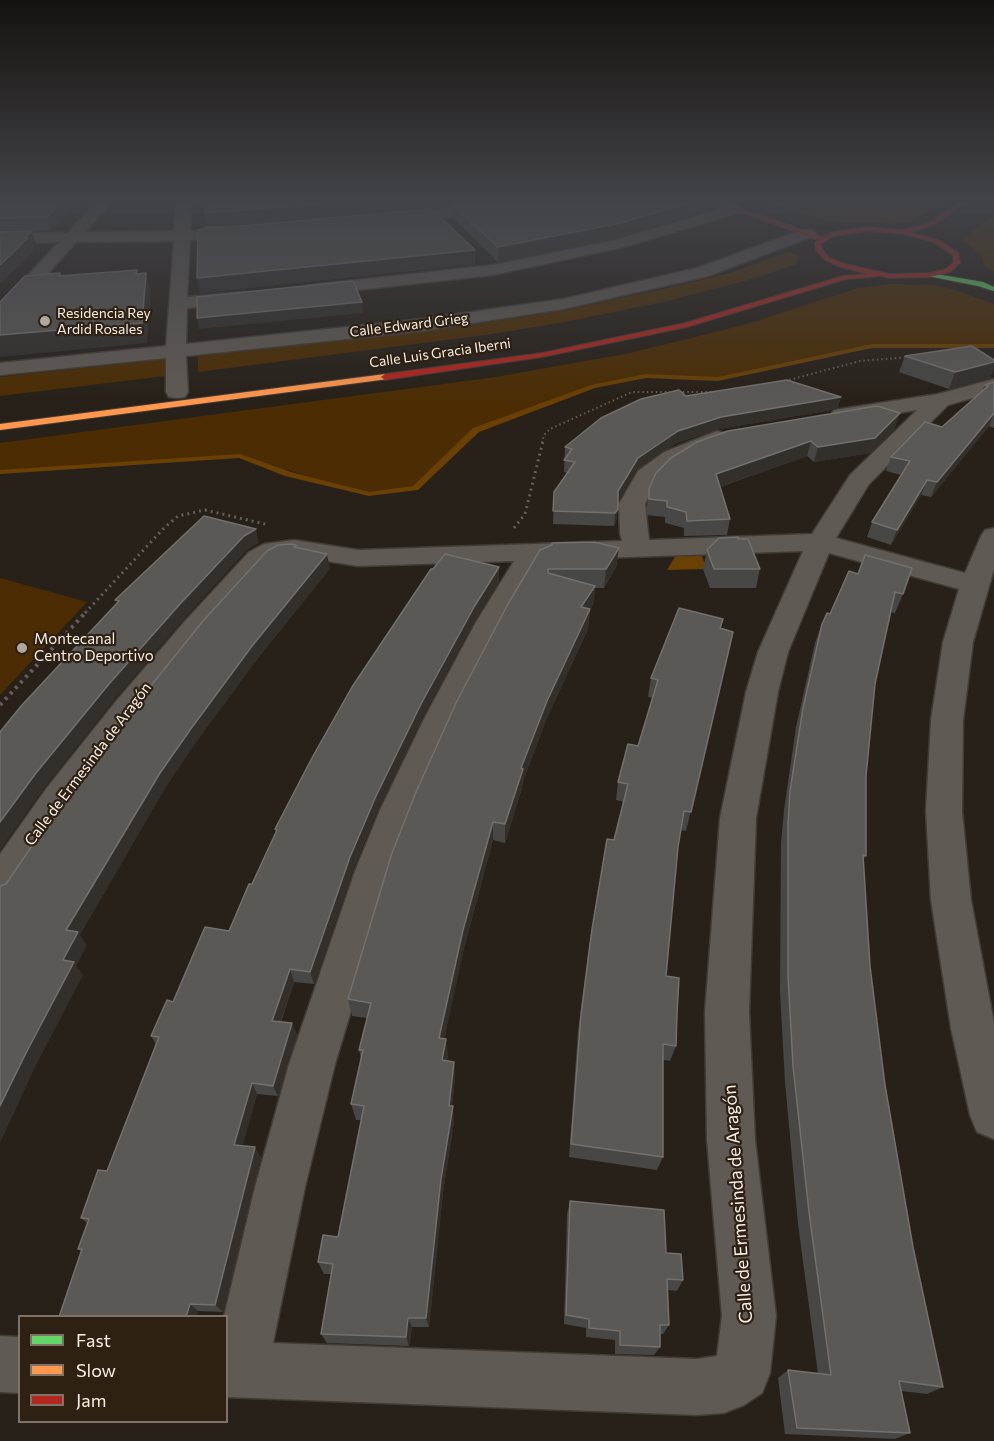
<!DOCTYPE html>
<meta charset="utf-8">
<style>
body{margin:0}
#map{position:relative;width:994px;height:1441px;overflow:hidden;background:#282119;font-family:Commissioner,sans-serif}
canvas{display:block}
.legend{position:absolute;left:18px;top:1315px;width:210px;height:108px;box-sizing:border-box;background:#2e2113;border:2px solid #7f7367;margin:0;padding:8px 10px;list-style:none;font-size:18px;color:#f9efe6}
.legend li{display:flex;align-items:center;gap:12px;height:30px}
.legend b{width:30px;border:2px solid #7f7367}
</style>
<div id="map">
<canvas width="994" height="1441"></canvas>
<ul class="legend">
<li><b style="height:8px;background:#63d668"></b>Fast</li>
<li><b style="height:8px;background:#ff974d"></b>Slow</li>
<li><b style="height:8px;background:#b3261e"></b>Jam</li>
</ul>
</div>
<script>
const ctx = document.querySelector('canvas').getContext('2d');
ctx.lineJoin = 'round';
function fill(path, color) { ctx.fillStyle = color; ctx.fill(path, 'evenodd'); }
const poly = rows => new Path2D(rows.map(r => 'M' + r).join(''));
function trace(path, color, width, dash) { ctx.strokeStyle = color; ctx.lineWidth = width; ctx.lineCap = dash ? 'butt' : 'round'; ctx.setLineDash(dash || []); ctx.stroke(path); }
function label(font, color, halo, rows, align = 'center') {
  ctx.font = font + ' Commissioner,sans-serif'; ctx.lineWidth = 4.5; ctx.setLineDash([]); ctx.textBaseline = 'middle'; ctx.strokeStyle = halo; ctx.fillStyle = color; for (const [text, x, y, turn = 0] of rows) {
    ctx.save(); ctx.translate(x, y); ctx.rotate((+turn || 0) * Math.PI / 180); ctx.textAlign = isNaN(turn) ? turn : align; if (halo) ctx.strokeText(text, 0, 0); ctx.fillText(text, 0, 0); ctx.restore();
  }
}
fill(poly([
 [759,200,946,200,910,222,893,224,828,221],
 [994,216,994,272,984,266,981,255,962,239],
 [788,252,798,255,797,264,752,279,663,302,560,323,485,335,198,372,198,356,460,327,571,309,681,285,733,272],
 [892,284,933,285,952,289,994,304,994,346,872,346,718,379,646,376,593,386,476,430,415,488,369,494,240,456,0,472,0,443,496,377,630,353,747,324,858,288],
 [168,359,166,376,0,396,0,377],
 [0,578,87,602,0,695]
]), '#4c2d03');
fill(poly([
 [701,554,707,569,667,570,676,555]
]), '#6a4004');
fill(poly([
 [872,344,994,344,994,348,872,348,718,381,646,378,595,388,479,432,418,490,369,496,285,476,239,458,0,474,0,470,240,454,291,472,369,492,413,486,473,428,591,385,646,374,718,377,872,344]
]), '#6a4004');
const street = poly([
 [98,200,113,200,85,232,174,231,177,200,191,200,190,231,244,228,252,233,244,238,190,240,187,297,243,292,249,293,252,297,249,301,243,302,187,308,186,344,422,319,563,299,697,268,802,230,814,230,816,233,814,236,708,276,563,309,422,331,186,356,188,392,185,397,177,398,169,397,166,392,166,358,0,375,0,363,166,346,174,241,76,242,7,320,0,322,0,305,59,242,0,243,0,233,68,233,98,200],
 [493,200,526,200,519,204,437,219,394,225,386,220,394,215,493,200],
 [736,205,743,209,741,212,624,247,493,275,312,295,306,294,303,290,306,286,312,285,493,265,615,240,736,205],
 [994,379,994,392,948,405,869,484,836,538,965,573,981,536,985,530,994,528,994,569,973,642,963,720,962,811,971,900,994,1023,994,1139,977,1132,970,1115,951,1028,931,900,926,811,931,720,943,642,959,589,829,553,788,652,778,692,756,818,749,1012,755,1140,776,1316,770,1373,762,1393,744,1405,724,1413,697,1415,226,1397,226,1316,224,1316,255,1187,289,1064,355,871,380,810,424,719,476,622,514,561,358,566,294,556,280,557,269,564,206,634,141,716,72,809,14,897,0,901,0,854,46,789,117,700,186,620,249,552,264,544,294,540,358,550,622,541,620,533,619,504,638,471,664,452,717,431,725,433,728,438,725,443,680,462,657,480,645,504,649,540,812,534,850,475,917,410,842,422,834,420,831,415,834,410,938,394,994,379],
 [803,551,758,652,746,692,720,818,705,1012,707,1140,722,1316,717,1356,697,1359,273,1343,305,1187,335,1064,393,871,416,810,456,719,506,622,542,560,803,551],
 [0,1336,20,1337,20,1393,0,1392,0,1336]
]);
const fast = poly([
 [930,273,983,282,994,287,994,291,978,286,928,276,926,275,930,273]
]);
const slow = poly([
 [385,374,389,377,388,379,0,430,0,424,385,374]
]);
const jam = poly([
 [707,200,717,200,822,237,831,232,869,227,903,230,929,223,963,200,971,200,933,225,910,232,938,240,958,253,960,263,950,272,930,277,889,278,881,276,846,279,687,327,542,357,385,380,381,377,385,374,542,353,685,323,843,276,868,274,841,267,825,260,816,250,815,243,818,240,707,200],
 [869,231,903,234,934,242,953,255,954,262,946,269,930,273,889,274,845,264,829,258,822,250,821,244,833,236,869,231]
]);
trace(street, '#423c37', 3);
trace(fast, '#423c37', 2);
trace(slow, '#423c37', 2);
trace(jam, '#423c37', 2);
trace(poly([
 [785,381,860,361,909,357],
 [542,443,544,435,550,429,632,392,715,392]
]), '#645d58', 2, [1.5, 3]);
trace(poly([
 [514,528,525,514,543,441],
 [85,613,163,529,178,516,205,510,269,525]
]), '#645d58', 3, [2, 4]);
trace(poly([
 [0,705,87,611]
]), '#645d58', 4, [3, 4.5]);
fill(street, '#605a54');
fill(fast, '#63d668');
fill(slow, '#ff974d');
fill(jam, '#b3261e');
fill(poly([
 [0,200,80,200,51,230,0,231],
 [205,200,709,200,707,211,614,238,498,262,453,218,452,206,432,209,475,250,475,264,200,293,205,229,209,227,205,213],
 [385,213,230,227,210,227,230,226],
 [905,356,994,360,994,368,990,378,949,389,899,372],
 [994,382,994,428,989,426,931,497,921,495,891,545,867,537,872,522,901,475,886,471,891,457,942,427,982,391,985,385],
 [686,396,841,397,837,409,719,429,676,443,636,470,618,501,616,522,614,526,553,524,554,492,567,473,564,472,565,447],
 [895,428,870,453,814,462,807,456,720,487,730,519,727,535,684,536,684,528,665,523,665,517,646,515,649,489,728,431],
 [738,539,760,569,756,588,710,588,703,569,707,550],
 [619,548,616,567,604,588,595,588,593,605,590,609,588,629,546,720,523,781,522,788,505,843,493,840,464,948,444,1038,448,1055,447,1061,454,1062,455,1078,452,1106,454,1121,443,1192,429,1327,412,1327,409,1346,327,1343,321,1334,332,1274,324,1274,318,1262,338,1237,362,1120,356,1120,351,1104,361,1059,359,1050,367,1018,352,1016,348,999,540,550],
 [499,567,499,581,474,621,422,718,378,809,353,870,314,984,294,982,281,1022,292,1023,297,1035,278,1096,257,1094,242,1146,261,1157,223,1312,198,1311,196,1317,59,1317,81,1251,78,1249,87,1223,81,1218,107,1171,156,1044,151,1036,173,1002,229,931,252,884,276,832,275,829,433,569],
 [849,571,903,594,895,613,890,612,875,684,866,776,866,856,863,860,870,966,885,1085,913,1247,943,1387,927,1394,901,1391,910,1433,895,1439,785,1434,778,1378,788,1370,818,1374,798,1224,785,1082,780,992,781,843,784,810,796,727,815,643,822,624,830,614],
 [723,619,721,629,733,632,686,831,681,830,678,847,666,976,676,1046,670,1061,663,1060,663,1157,657,1170,569,1157,578,1031,589,946,624,802,616,800,618,782,638,746,653,698,648,697,651,678],
 [570,1201,666,1253,683,1280,677,1291,668,1290,669,1325,663,1334,660,1334,660,1347,654,1355,615,1354,615,1340,586,1337,586,1328,564,1324,567,1214]
]), '#474745');
fill(poly([
 [63,200,80,200,51,230,47,217],
 [365,200,484,200,437,209,209,227,205,213],
 [700,200,709,200,707,211,614,238,498,262,498,247],
 [32,231,37,245,32,249,33,252,0,284,0,265],
 [475,250,475,264,200,293,197,278],
 [146,273,151,292,147,343,0,357,0,335],
 [362,302,363,313,199,329,197,318],
 [994,362,994,368,990,378,949,389,955,372],
 [841,397,837,409,719,429,676,443,636,470,617,503,618,491,638,458,678,431,721,417],
 [900,413,895,428,870,453,814,462,818,447],
 [994,413,989,426,931,497,937,482],
 [811,441,807,456,713,489,716,474],
 [927,480,921,495,891,545,897,530],
 [618,509,616,522,614,526,615,513],
 [256,529,259,543,247,550,184,619,115,699,44,788,0,850,0,822,36,773,109,684,180,604,244,536],
 [619,548,616,567,604,588,606,569],
 [327,554,330,569,256,661,195,744,166,787,80,935,87,945,76,966,83,975,36,1065,0,1143,0,1106,63,960,66,930,160,773,190,730,252,646],
 [499,567,499,581,474,621,422,718,378,809,353,870,314,984,310,972,350,857,376,796,421,704,474,607],
 [595,586,593,605,580,627,581,607],
 [590,609,588,629,546,720,523,781,522,788,505,843,505,824,521,768,547,701],
 [493,822,493,840,464,948,441,1054,439,1038,463,930],
 [290,969,294,982,277,1032,272,1021],
 [292,1023,297,1035,278,1096,273,1086],
 [446,1039,448,1055,444,1076,442,1060],
 [454,1062,455,1078,450,1121,449,1106],
 [252,1083,257,1094,240,1155,234,1145],
 [453,1106,454,1121,443,1192,429,1327,426,1318,441,1179],
 [255,1147,261,1157,223,1312,215,1305],
 [190,1304,198,1311,196,1317,186,1317],
 [408,1318,412,1327,409,1346,406,1337]
]), '#33302c');
const building = poly([
 [0,200,63,200,47,217,0,218,0,200],
 [205,200,365,200,205,213,205,200],
 [478,200,700,200,616,224,498,247,452,205,478,200],
 [432,209,475,250,197,278,198,230,205,229,205,227,230,227,432,209],
 [32,231,25,238,28,238,0,265,0,232,32,231],
 [137,270,136,274,146,273,142,323,0,335,0,302,25,276,60,273,59,276,137,270],
 [353,281,362,302,197,318,197,297,353,281],
 [972,346,994,360,994,362,955,372,905,356,972,346],
 [787,380,841,397,721,417,678,431,638,458,618,491,618,509,615,513,553,511,554,492,575,462,564,460,572,449,565,447,601,418,641,399,679,390,686,396,787,380],
 [994,382,994,413,937,482,927,480,897,530,872,522,910,461,891,457,925,422,942,427,988,386,985,385,994,382],
 [877,406,900,413,875,438,818,447,811,441,716,474,730,519,687,521,686,512,667,507,667,501,649,499,649,489,656,473,671,458,697,442,728,431,877,406],
 [204,516,256,529,244,536,180,604,109,684,36,773,0,822,0,732,22,705,119,601,115,600,204,516],
 [738,537,738,539,748,539,760,569,714,569,707,550,719,538,738,537],
 [594,542,619,548,606,569,548,569,548,573,595,586,581,607,590,609,547,701,521,768,523,769,505,824,493,822,463,930,439,1038,446,1039,442,1060,454,1062,449,1106,453,1106,441,1179,426,1318,408,1318,406,1337,321,1334,333,1264,318,1262,323,1235,338,1237,364,1106,351,1104,363,1050,359,1050,371,1003,348,999,392,853,416,792,457,701,508,604,540,550,552,545,552,543,594,542],
 [291,544,296,545,294,547,327,554,252,646,190,730,160,773,66,930,78,932,63,960,74,962,26,1053,0,1106,0,886,6,884,66,796,137,703,203,621,267,551,278,545,291,544],
 [445,554,499,567,474,607,421,704,376,796,350,857,310,972,290,969,272,1021,292,1023,273,1086,252,1083,234,1145,255,1147,215,1305,190,1304,186,1317,59,1317,82,1249,78,1249,89,1219,81,1218,98,1170,107,1171,159,1037,151,1036,167,1000,173,1002,205,927,229,931,249,884,252,884,277,830,275,829,313,756,352,687,431,569,433,569,445,554],
 [865,555,912,568,903,594,895,592,875,684,866,776,866,856,863,855,870,966,885,1085,913,1247,943,1387,899,1381,910,1433,797,1428,788,1370,831,1375,809,1212,793,1066,788,976,788,824,790,791,803,708,822,624,827,613,830,614,849,571,858,574,865,555],
 [679,608,723,619,720,628,733,632,691,812,684,811,678,847,666,976,679,978,677,1014,676,1046,663,1044,663,1157,571,1144,581,1015,592,929,607,839,614,840,628,784,618,782,628,744,638,746,658,680,651,678,679,608],
 [570,1201,664,1210,666,1253,681,1254,683,1280,667,1279,669,1325,660,1325,660,1347,620,1345,620,1331,589,1328,589,1319,566,1315,570,1201]
]);
fill(building, '#5a5956');
trace(building, '#73706d', 1.5);
const sky = ctx.createLinearGradient(0, 0, 0, 402);
sky.addColorStop(0, '#16120e');
sky.addColorStop(0.5, '#424349');
sky.addColorStop(1, '#42434900');
ctx.fillStyle = sky;
ctx.fillRect(0, 0, 994, 402);
for (const [x, y, r, color] of [
 [45,321,6,"#b0a79e"],
 [22,648,6,"#b0a79e"]
]) { const dot = new Path2D(); dot.arc(x, y, r, 0, 2 * Math.PI); ctx.fillStyle = color; ctx.fill(dot); trace(dot, '#2e2113', 2); }
label('14px', '#f9efe6', '#2e2113', [
 ["Residencia Rey",57,313],
 ["Ardid Rosales",57,329]
], 'left');
label('14px', '#f9efe6', '#2e2113', [
 ["Calle Edward Grieg",409,325,-7],
 ["Calle Luis Gracia Iberni",440,353,-8]
]);
label('15px', '#f9efe6', '#2e2113', [
 ["Montecanal",34,639],
 ["Centro Deportivo",34,656]
], 'left');
label('15px', '#f9efe6', '#2e2113', [
 ["Calle de Ermesinda de Aragón",88,764,-53]
]);
label('18px', '#f9efe6', '#2e2113', [
 ["Calle de Ermesinda de Aragón",738,1204,-94]
]);
</script>
